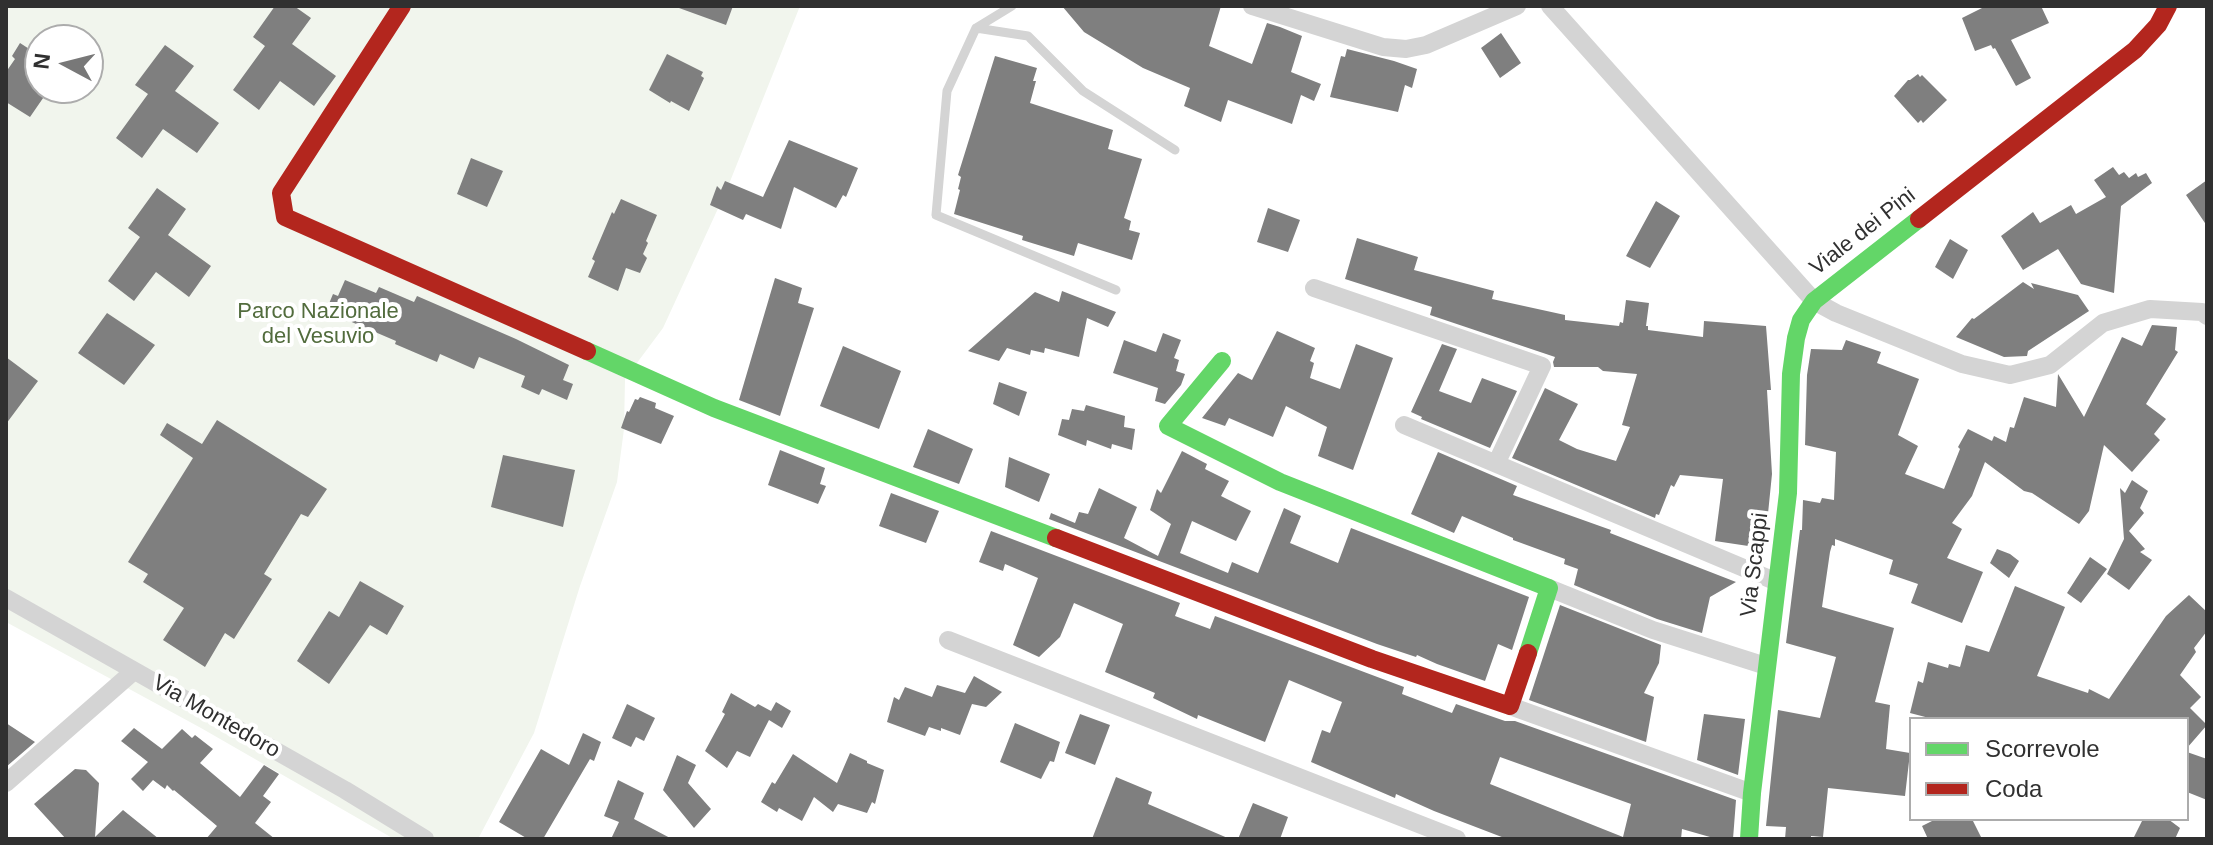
<!DOCTYPE html>
<style>
body{margin:0}
#map{position:relative;width:2213px;height:845px;overflow:hidden;background:#fff;font-family:Helvetica,sans-serif}
canvas{display:block}
.frame{position:absolute;inset:0;border:8px solid #303030;pointer-events:none}
.legend{position:absolute;left:1909px;top:717px;width:280px;height:104px;box-sizing:border-box;background:#fff;border:2px solid #acacac;margin:0;padding:10px 14px;list-style:none;font-size:24px;color:#303030}
.legend li{display:flex;align-items:center;gap:16px;height:40px}
.legend b{width:40px;border:2px solid #acacac}
.north{position:absolute;left:24px;top:24px;width:80px;height:80px;box-sizing:border-box;background:#fff;border:2px solid #acacac;border-radius:50%;rotate:277deg;font-size:22px;font-weight:700;line-height:32px;text-align:center;color:#303030}
.north::after{content:'';display:block;margin:auto;width:28px;height:36px;background:#787878;clip-path:polygon(50% 0,100% 100%,50% 72%,0 100%)}
</style>
<div id="map">
<canvas width="2213" height="845"></canvas>
<div class="frame"></div>
<ul class="legend">
<li><b style="height:10px;background:#63d668"></b>Scorrevole</li>
<li><b style="height:10px;background:#b3261e"></b>Coda</li>
</ul>
<div class="north">N</div>
</div>
<script>
const ctx = document.querySelector('canvas').getContext('2d');
ctx.lineJoin = 'round';
function fill(path, color) { ctx.fillStyle = color; ctx.fill(path, 'evenodd'); }
const poly = rows => new Path2D(rows.map(r => 'M' + r).join(''));
function trace(path, color, width, dash) { ctx.strokeStyle = color; ctx.lineWidth = width; ctx.lineCap = dash ? 'butt' : 'round'; ctx.setLineDash(dash || []); ctx.stroke(path); }
function label(font, color, halo, rows, align = 'center') {
  ctx.font = font + ' Helvetica,sans-serif'; ctx.lineWidth = 8; ctx.setLineDash([]); ctx.textBaseline = 'middle'; ctx.strokeStyle = halo; ctx.fillStyle = color; for (const [text, x, y, turn = 0] of rows) {
    ctx.save(); ctx.translate(x, y); ctx.rotate((+turn || 0) * Math.PI / 180); ctx.textAlign = isNaN(turn) ? turn : align; if (halo) ctx.strokeText(text, 0, 0); ctx.fillText(text, 0, 0); ctx.restore();
  }
}
fill(poly([
 [6,6,800,6,727,189,663,328,625,379,624,429,617,482,580,586,534,733,478,839,394,839,201,728,6,622],
 [40,40,88,40,88,88,40,88]
]), '#f1f5ed');
fill(poly([
 [275,6,294,6,311,18,292,44,336,76,314,106,280,81,259,110,233,90,265,46,253,37],
 [680,6,733,6,726,25,679,8],
 [1062,6,1221,6,1209,46,1252,64,1267,23,1280,27,1302,36,1291,72,1321,84,1314,101,1301,95,1292,124,1228,100,1221,122,1184,106,1190,88,1143,68,1084,32],
 [1986,6,2041,6,2049,23,2011,40,2031,78,2016,86,1995,48,1993,49,1991,45,1975,51,1962,18],
 [1501,33,1521,63,1500,78,1481,48],
 [20,43,40,56,40,88,50,88,30,117,6,102,6,72,15,59,12,56],
 [165,45,194,66,175,91,219,123,197,153,163,129,142,158,116,138,148,94,135,85],
 [1347,49,1394,61,1417,69,1412,88,1405,85,1398,112,1330,97,1341,56,1345,57],
 [667,54,703,72,701,76,704,78,689,111,671,101,670,103,649,90],
 [995,56,1037,68,1033,81,1036,81,1030,103,1113,130,1108,149,1142,159,1124,218,1131,221,1129,230,1140,233,1132,260,1078,243,1074,256,1022,240,1023,236,954,214,960,190,958,189,961,177,958,175],
 [1918,74,1920,77,1922,75,1947,100,1923,123,1921,120,1918,123,1894,96,1908,80,1910,80],
 [789,140,858,168,846,197,843,195,836,208,794,187,781,229,746,214,743,220,710,205,717,186,721,190,725,181,763,197],
 [471,158,503,171,487,207,457,194],
 [2113,167,2119,175,2124,172,2129,178,2136,173,2138,177,2146,173,2152,183,2121,206,2114,293,2081,284,2058,249,2023,270,2001,236,2033,212,2040,223,2071,205,2076,214,2106,197,2094,180],
 [2207,180,2207,226,2186,195],
 [157,188,186,209,168,235,211,266,189,297,156,272,134,301,108,281,140,237,128,228],
 [621,199,657,215,646,241,648,243,643,254,647,258,640,273,626,268,618,291,588,277,595,261,592,259,612,212,614,214],
 [1656,201,1680,216,1650,268,1626,256],
 [1268,208,1300,220,1288,252,1257,242],
 [1357,238,1418,257,1414,270,1494,291,1492,299,1565,315,1565,320,1619,326,1620,322,1623,323,1626,300,1649,303,1646,326,1648,326,1648,330,1703,337,1704,321,1766,326,1771,390,1767,390,1772,474,1763,563,1753,559,1755,547,1715,541,1723,479,1680,475,1674,487,1671,485,1659,515,1656,514,1655,518,1512,458,1545,388,1578,404,1559,440,1577,449,1616,461,1630,427,1622,425,1637,374,1603,371,1598,367,1554,367,1553,362,1555,357,1430,315,1432,307,1345,279],
 [1950,239,1968,250,1953,279,1935,267],
 [1838,243,1847,255,1828,270,1822,263],
 [775,278,802,288,798,303,814,308,780,416,739,400],
 [345,280,376,293,379,287,414,302,417,296,516,339,569,365,563,380,573,384,567,400,542,389,539,395,521,387,525,376,479,357,474,369,440,354,437,362,395,344,396,341,326,311,333,294,338,296],
 [2023,282,2034,289,2031,283,2078,295,2089,311,2028,351,2027,356,2004,357,1956,337,1972,318,1974,319],
 [1062,291,1116,312,1108,327,1087,318,1079,357,1045,348,1044,353,1031,350,1030,355,1007,348,999,361,968,351,1035,292,1059,302],
 [107,313,155,345,124,385,78,353],
 [2152,325,2177,327,2175,350,2178,352,2146,404,2166,419,2154,434,2160,440,2132,472,2104,445,2089,511,2079,524,2032,493,2024,491,1985,462,1972,496,1952,523,1962,529,1947,558,1983,572,1962,623,1911,603,1918,584,1889,574,1893,560,1835,539,1835,546,1832,545,1830,552,1822,607,1894,628,1875,702,1890,705,1886,749,1910,753,1905,796,1828,788,1823,837,1811,836,1811,839,1785,839,1786,827,1766,826,1778,710,1820,718,1836,657,1786,643,1800,530,1802,530,1803,500,1820,503,1822,498,1834,500,1836,452,1805,445,1807,375,1811,349,1842,350,1846,340,1881,352,1877,363,1919,379,1898,435,1918,446,1905,474,1944,489,1960,449,1958,447,1968,429,1992,441,1994,436,2006,442,2010,427,2014,428,2024,397,2056,407,2058,374,2084,417,2122,337,2142,346],
 [1277,331,1315,348,1310,361,1314,363,1310,378,1340,389,1356,344,1393,358,1353,470,1318,456,1327,427,1286,406,1273,437,1229,418,1225,426,1202,418,1238,373,1252,380],
 [1163,333,1181,340,1174,358,1179,360,1176,371,1185,374,1181,385,1165,404,1155,401,1158,388,1113,373,1124,340,1156,352],
 [1442,344,1457,349,1439,391,1471,403,1482,378,1517,391,1490,448,1421,419,1422,417,1411,412],
 [843,346,901,371,879,429,820,406],
 [6,357,38,381,6,424],
 [999,382,1027,392,1019,416,993,404],
 [640,397,656,403,655,408,674,416,661,444,621,428,627,411,629,412,635,399,638,400],
 [1086,405,1125,416,1124,427,1135,429,1132,450,1112,444,1111,449,1087,440,1086,446,1058,435,1062,419,1069,420,1072,409,1084,411],
 [217,420,327,489,308,517,301,514,264,574,272,579,234,639,225,633,205,667,163,640,184,608,143,582,148,574,128,562,193,458,160,435,167,423,202,444],
 [928,429,973,449,959,484,913,467],
 [780,450,825,468,820,484,826,486,818,504,768,485],
 [1182,451,1207,464,1205,469,1229,481,1221,496,1251,511,1236,541,1192,521,1180,553,1228,573,1232,562,1258,573,1284,508,1301,516,1290,543,1338,563,1351,528,1529,597,1512,650,1498,644,1485,681,1437,664,1417,655,1416,657,1377,644,1049,519,1051,513,1075,523,1079,512,1088,514,1099,488,1137,507,1124,538,1158,556,1171,524,1150,510,1157,489,1161,493],
 [1438,452,1517,486,1513,495,1611,530,1610,533,1736,582,1710,597,1702,633,1657,619,1574,585,1578,569,1564,564,1565,559,1513,540,1513,538,1462,516,1454,533,1411,514],
 [503,455,575,470,563,527,491,507],
 [1009,457,1050,474,1039,502,1005,487],
 [2132,480,2148,491,2140,508,2144,513,2129,531,2145,549,2140,552,2152,560,2129,590,2107,574,2124,539,2120,488,2125,493],
 [891,493,939,511,926,543,879,526],
 [991,531,1180,603,1175,616,1210,629,1215,616,1404,687,1402,694,1452,713,1456,704,1505,721,1515,721,1736,800,1733,839,1717,839,1682,829,1681,839,1507,839,1434,811,1396,794,1395,798,1311,762,1322,730,1330,733,1342,702,1289,680,1265,742,1198,715,1197,719,1153,698,1155,693,1105,672,1123,624,1074,603,1060,637,1039,657,1013,645,1038,578,1005,564,1003,571,979,562],
 [1500,757,1631,804,1623,837,1490,784],
 [1997,549,2010,554,2019,561,2009,578,1990,563],
 [2090,557,2107,569,2081,603,2067,593],
 [360,581,404,606,387,635,370,625,329,684,297,661,329,611,339,617],
 [2015,586,2065,607,2037,676,2088,693,2089,689,2109,699,2166,616,2189,595,2207,612,2207,631,2194,648,2196,652,2180,675,2201,697,2190,708,2207,725,2187,748,2187,719,1933,719,1910,713,1918,681,1923,683,1928,662,1948,668,1949,664,1960,667,1966,645,1989,652],
 [1560,605,1661,645,1659,663,1644,693,1654,697,1646,742,1529,700],
 [974,676,1002,692,986,707,972,704,960,735,941,728,941,731,929,727,925,736,887,722,894,697,899,700,905,687,932,697,937,685,965,693],
 [731,693,755,707,758,704,771,711,776,702,791,711,782,728,769,720,750,757,737,751,727,768,705,751,725,714,722,712],
 [627,704,655,718,644,741,636,737,631,747,612,738],
 [1080,714,1110,725,1095,765,1065,753],
 [1704,714,1745,719,1738,775,1697,760],
 [6,723,35,742,6,767],
 [1015,723,1060,742,1054,762,1050,761,1041,779,1000,762],
 [134,728,162,749,182,729,192,738,195,735,213,749,200,763,240,797,264,765,279,774,263,796,271,802,255,823,275,839,206,839,217,826,174,790,173,791,167,785,165,789,153,780,143,791,131,779,148,762,121,741],
 [583,733,601,742,594,761,590,759,543,839,528,839,499,822,541,749,569,765],
 [2187,752,2207,759,2207,800,2187,792],
 [850,753,867,761,867,763,884,770,875,804,872,802,867,813,838,804,833,812,814,797,802,821,779,808,777,812,761,802,772,782,775,784,793,754,837,783],
 [677,755,696,765,688,783,711,809,694,828,663,790],
 [75,769,86,770,99,783,95,837,123,810,159,839,66,839,34,804],
 [1116,777,1152,792,1148,804,1230,839,1092,839],
 [618,780,644,793,634,819,672,839,611,839,619,822,604,816],
 [1253,803,1288,817,1280,839,1238,839],
 [1936,819,1972,819,1982,839,1928,839,1922,826],
 [2143,819,2168,819,2180,828,2175,839,2133,839]
]), '#7f7f7f');
trace(poly([
 [1012,6,976,28,947,91,936,215,1116,290],
 [976,28,1028,36,1083,91,1175,150]
]), '#d4d4d4', 9);
trace(poly([
 [1252,6,1383,47,1406,49,1426,45,1517,6],
 [1550,6,1814,301,1836,313,1962,364,2010,375,2050,365,2103,323,2150,309,2202,312,2207,316],
 [1314,288,1542,366,1497,462],
 [1404,425,1777,582],
 [1549,588,1653,630,1766,666],
 [6,598,345,790,425,839],
 [948,640,1457,839],
 [1510,706,1752,793],
 [6,783,134,671]
]), '#d4d4d4', 18);
trace(poly([
 [587,351,714,408,1056,538],
 [1222,361,1168,426,1280,482,1549,588,1528,653],
 [1749,839,1752,793,1788,493,1791,374,1796,338,1801,320,1814,301,1919,219]
]), '#63d668', 18);
trace(poly([
 [402,6,281,193,285,217,587,351],
 [1919,219,2135,50,2158,25,2168,6],
 [1056,538,1372,659,1510,706,1528,653]
]), '#b3261e', 18);
label('22px', '#303030', '#fff', [
 ["Viale dei Pini",1863,232,-38],
 ["Via Scappi",1755,565,-83],
 ["Via Montedoro",216,717,30]
]);
label('22px', '#526c3d', '#fff', [
 ["Parco Nazionale",318,312],
 ["del Vesuvio",318,337]
]);
</script>
